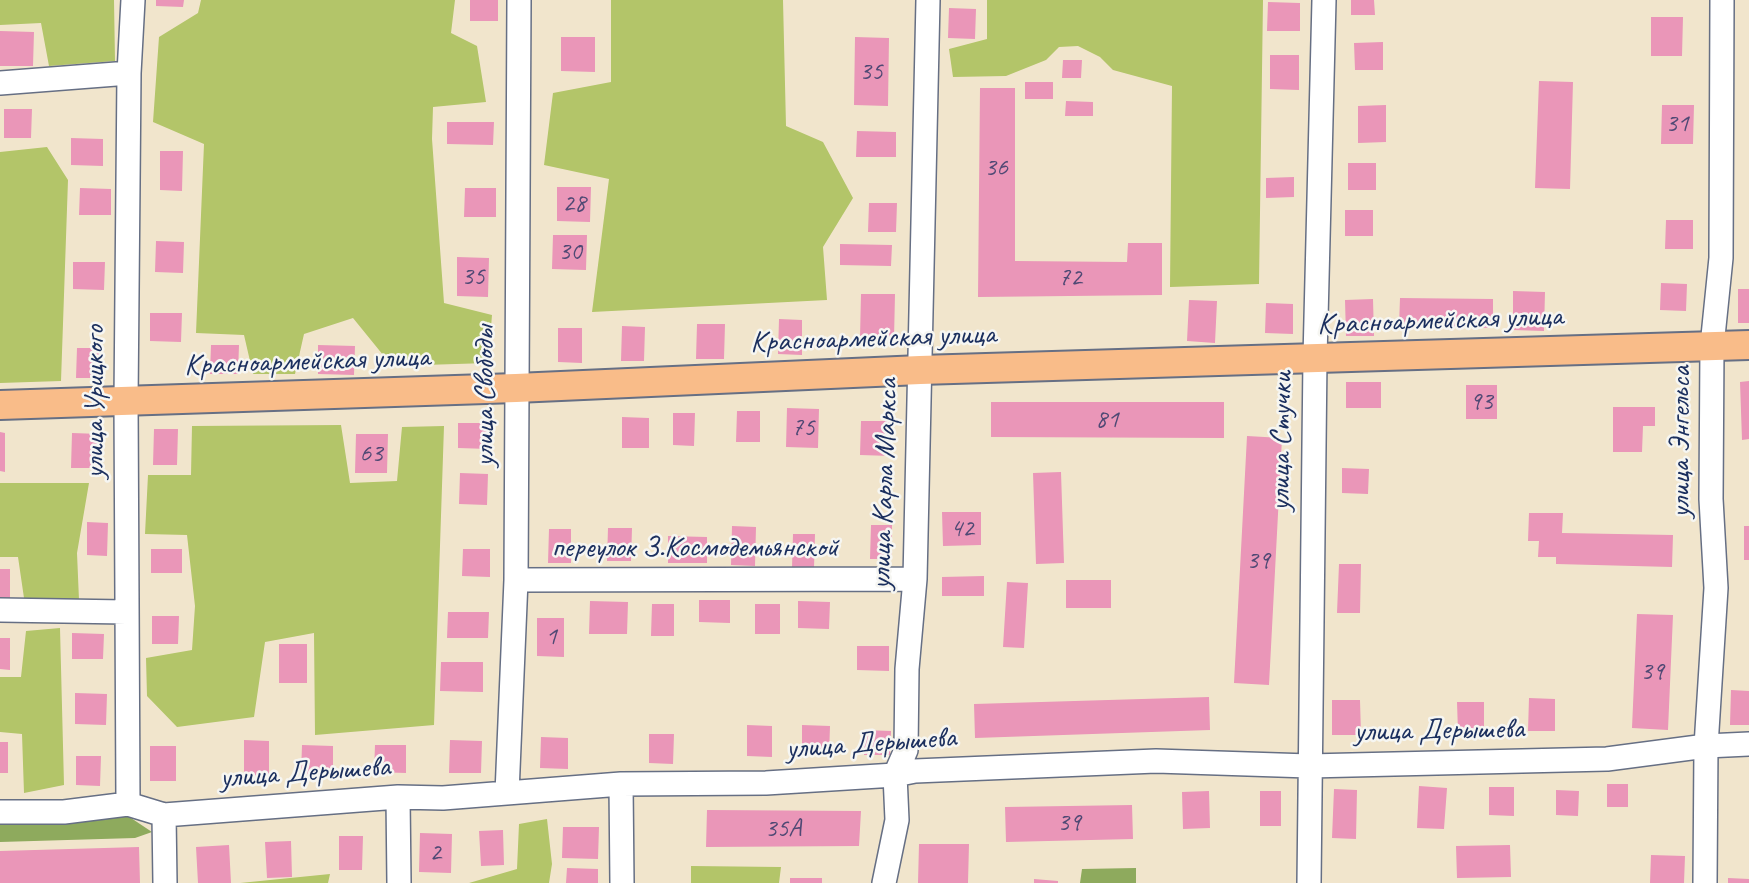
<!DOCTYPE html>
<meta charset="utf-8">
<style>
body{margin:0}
canvas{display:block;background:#f1e5cc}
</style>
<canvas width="1749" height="883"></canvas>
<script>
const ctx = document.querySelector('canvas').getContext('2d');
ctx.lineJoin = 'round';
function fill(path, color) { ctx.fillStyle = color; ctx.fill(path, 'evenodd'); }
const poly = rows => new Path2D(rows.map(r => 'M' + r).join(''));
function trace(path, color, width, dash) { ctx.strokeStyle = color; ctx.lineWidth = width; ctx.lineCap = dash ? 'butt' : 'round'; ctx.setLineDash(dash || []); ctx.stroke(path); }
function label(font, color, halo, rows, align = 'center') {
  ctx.font = font + ' Caveat,sans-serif'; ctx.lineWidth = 5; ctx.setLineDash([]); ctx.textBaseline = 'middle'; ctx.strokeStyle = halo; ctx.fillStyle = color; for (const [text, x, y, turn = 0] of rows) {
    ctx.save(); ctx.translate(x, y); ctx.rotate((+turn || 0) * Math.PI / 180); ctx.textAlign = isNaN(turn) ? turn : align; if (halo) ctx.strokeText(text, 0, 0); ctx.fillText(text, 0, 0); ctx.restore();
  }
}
fill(poly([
 [0,0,114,0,115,61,49,66,41,23,0,25],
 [201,0,455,0,451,33,477,46,486,102,433,107,432,139,444,303,492,315,488,363,392,366,353,318,304,334,295,374,253,374,244,335,196,333,204,144,153,122,159,37,198,13],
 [611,0,783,0,786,126,823,142,853,198,823,247,827,300,592,312,609,179,544,165,553,93,611,82],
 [987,0,1263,0,1259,284,1170,287,1172,86,1113,70,1100,57,1078,46,1059,47,1046,60,1006,76,953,77,949,49,987,39],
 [47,147,68,180,61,381,0,383,0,152],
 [341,425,350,483,397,481,402,427,444,426,434,725,315,735,314,633,265,642,254,717,177,727,147,696,146,658,192,650,195,606,187,535,145,534,148,475,191,475,192,426],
 [0,483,89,483,77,553,79,600,24,598,18,557,0,557],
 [60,628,64,785,24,793,22,734,0,732,0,677,21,677,26,631],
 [547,819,552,864,549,883,469,883,517,869,519,824],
 [691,866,781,867,779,883,691,883],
 [330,874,328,883,240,883]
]), '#b3c569');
fill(poly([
 [128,816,152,832,135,838,0,842,0,824],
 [1136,868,1136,883,1080,883,1082,869]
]), '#8eaa5d');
fill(poly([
 [156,0,184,0,183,7,156,6],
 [470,0,498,0,498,21,470,21],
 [1351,0,1374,0,1375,15,1351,15],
 [1268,2,1300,3,1300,31,1267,31],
 [949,8,976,9,975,39,948,38],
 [1651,17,1683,17,1682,56,1651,56],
 [0,31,34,32,33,66,0,66],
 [561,37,595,37,595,72,561,71],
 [855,37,889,38,888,106,854,105],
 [1383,42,1383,70,1355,70,1354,43],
 [1270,55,1299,55,1299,90,1270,89],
 [1063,60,1082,60,1081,78,1062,78],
 [1539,81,1573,82,1570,189,1535,188],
 [1025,82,1053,82,1053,99,1025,99],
 [980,88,1015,88,1015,261,1127,262,1128,243,1162,243,1162,295,978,297],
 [1066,101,1093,102,1093,116,1065,116],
 [1386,105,1386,142,1358,143,1358,106],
 [1662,105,1694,105,1693,144,1661,144],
 [4,109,32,109,31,138,4,138],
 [447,122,494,122,493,145,447,144],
 [857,131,896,132,896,157,856,157],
 [71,138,103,139,103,166,71,165],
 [160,151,183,151,182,191,160,190],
 [1348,163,1376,163,1376,190,1348,190],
 [1294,177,1294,197,1266,198,1266,178],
 [557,187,591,187,590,222,557,221],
 [80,188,111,189,111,215,79,215],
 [465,188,496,188,496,217,464,217],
 [869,203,897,203,896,232,868,232],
 [1345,210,1373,210,1373,236,1345,236],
 [1666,220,1693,220,1693,249,1665,249],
 [553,235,587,235,586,270,552,269],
 [156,241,184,242,183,273,155,272],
 [840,244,892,245,891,266,840,265],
 [457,257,489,258,488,297,457,296],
 [73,262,105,262,104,290,73,289],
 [1661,283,1687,284,1686,311,1660,310],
 [1738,289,1749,289,1749,323,1738,323],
 [1513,291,1545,292,1544,331,1513,330],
 [861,294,895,294,894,339,860,338],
 [1400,298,1493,299,1493,328,1399,326],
 [1373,299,1374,336,1346,336,1345,300],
 [1189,300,1217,301,1215,343,1187,341],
 [1266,303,1293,304,1293,334,1265,333],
 [150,313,182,313,181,342,150,341],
 [779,319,802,320,802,355,778,354],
 [697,324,725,324,724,359,696,359],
 [622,326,645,327,644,361,621,361],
 [558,328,582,328,582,363,558,362],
 [211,345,239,345,238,374,210,374],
 [318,345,355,346,354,375,318,374],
 [77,348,103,348,103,378,76,378],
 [1749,381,1749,439,1742,440,1740,382],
 [1346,382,1381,382,1381,408,1346,408],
 [1466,385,1497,385,1497,419,1466,419],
 [991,402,1224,402,1224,438,991,437],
 [1613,407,1655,407,1655,426,1643,426,1642,452,1613,452],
 [787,408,819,409,818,448,786,447],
 [737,411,760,411,760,442,736,442],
 [673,413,695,413,694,446,673,445],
 [622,417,649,418,649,448,622,448],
 [861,421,892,421,891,456,860,455],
 [458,423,490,423,489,449,458,448],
 [154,429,178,429,177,465,153,465],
 [0,432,5,433,5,472,0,471],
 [72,433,100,434,100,468,71,468],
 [356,434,388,434,387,473,355,473],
 [1247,436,1282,438,1269,685,1234,683],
 [1342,468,1369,469,1368,494,1342,493],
 [1061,472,1064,563,1036,564,1033,473],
 [460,473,488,474,487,505,459,504],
 [942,512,981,512,981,545,943,546],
 [1529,513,1563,513,1562,533,1673,535,1672,567,1556,564,1556,557,1538,557,1539,541,1528,541],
 [87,522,108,523,107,556,87,555],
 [871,525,892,525,892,559,870,559],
 [732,526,756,527,755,566,731,565],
 [1744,526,1749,526,1749,560,1744,560],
 [608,528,632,528,631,561,607,561],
 [549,529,571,529,571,563,548,563],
 [793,534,815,534,814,568,792,568],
 [668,536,707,537,707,563,668,563],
 [151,549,182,549,182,573,151,573],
 [463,549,490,549,490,577,462,576],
 [1339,564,1361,564,1360,613,1337,613],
 [0,569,10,569,10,598,0,597],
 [984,576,984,596,942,596,942,577],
 [1066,580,1111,580,1111,608,1066,608],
 [1007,582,1028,583,1024,648,1003,647],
 [699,600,730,600,730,623,699,622],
 [590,601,628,602,627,634,589,634],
 [798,601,830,602,829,629,798,628],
 [652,604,674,604,674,636,651,636],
 [755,604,780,604,780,634,755,634],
 [448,612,489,612,488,638,447,638],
 [1637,614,1673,615,1668,730,1632,728],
 [152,616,179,616,178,644,152,644],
 [537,618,564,618,564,657,537,656],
 [72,633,104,634,103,659,72,659],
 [0,638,10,638,10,670,0,669],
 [279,644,307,644,307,683,279,683],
 [857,646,889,646,889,671,857,670],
 [441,662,483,662,483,692,440,691],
 [1731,690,1749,691,1749,725,1730,725],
 [75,693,107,694,106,725,75,724],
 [1209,697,1210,730,975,738,974,704],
 [1529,698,1555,699,1555,731,1528,731],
 [1332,700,1360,700,1361,735,1332,735],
 [1457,702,1484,702,1484,731,1458,732],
 [747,725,772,726,772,757,747,756],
 [802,725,830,726,829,756,802,756],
 [864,730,891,731,890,755,864,755],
 [649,734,674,734,673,764,649,763],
 [541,737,568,738,568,769,540,768],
 [244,740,269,741,269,776,244,775],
 [450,740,482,741,481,773,449,773],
 [0,742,8,742,8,773,0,773],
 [302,745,333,746,333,774,301,774],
 [375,745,406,745,406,773,374,772],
 [150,746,176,746,176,781,150,781],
 [76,756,101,756,100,786,76,785],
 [1607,784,1628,784,1628,807,1607,807],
 [1419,786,1447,788,1444,829,1417,828],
 [1489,787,1514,787,1514,816,1489,815],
 [1334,789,1357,790,1356,839,1332,838],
 [1556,790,1579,791,1578,816,1556,815],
 [1209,791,1210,828,1183,829,1182,792],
 [1260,791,1281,791,1281,826,1260,826],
 [1132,805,1133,839,1006,842,1005,807],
 [707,810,861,811,859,846,706,847],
 [563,827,599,827,598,859,562,858],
 [503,830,504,865,481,866,479,831],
 [420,833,452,834,451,873,419,872],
 [339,836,363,836,362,870,339,870],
 [291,841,292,877,267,878,265,842],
 [919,844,969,844,968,883,918,883],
 [229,845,231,883,198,883,196,847],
 [1510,845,1511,877,1457,878,1456,846],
 [139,847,140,883,0,883,0,851],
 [1651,855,1685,856,1684,883,1650,883],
 [567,868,598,869,598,883,566,883],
 [790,878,822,878,822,883,790,883],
 [1728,878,1749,879,1749,883,1728,883],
 [1034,879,1058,881,1058,883,1034,883]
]), '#ea96b8');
const minor = poly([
 [0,83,129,73],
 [516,580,915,579],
 [0,610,126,612],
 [621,784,622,883],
 [507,793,516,580,519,0],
 [398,797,399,883],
 [128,804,126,401,129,73,133,0],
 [0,812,64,812,128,804,164,815,398,797,443,798,621,784,766,783,895,775,915,771,1156,761,1309,766,1607,759,1706,746,1749,744],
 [164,815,165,883],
 [884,883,897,820,895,775,906,750,907,669,915,579,928,0],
 [1309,883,1315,358,1324,0],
 [1705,883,1706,746,1716,588,1711,499,1712,346,1721,258,1722,0]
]);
const major = poly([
 [0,405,516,388,920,370,1749,345]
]);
trace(minor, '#666f84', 26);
trace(major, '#666f84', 32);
trace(minor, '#fff', 23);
trace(major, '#f9bc89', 28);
label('26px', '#4f4974', null, [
 ["35",871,72],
 ["31",1677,124],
 ["36",996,168],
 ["28",574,204],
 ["30",570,252],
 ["35",473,277],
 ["72",1070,278],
 ["93",1481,402],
 ["81",1107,420],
 ["75",803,428],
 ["63",371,454],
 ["42",962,529],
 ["39",1258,561],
 ["1",551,637],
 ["39",1652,672],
 ["39",1069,823],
 ["35А",783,829],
 ["2",435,853]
]);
label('30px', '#1b2f5e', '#f6f6f2', [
 ["Красноармейская улица",1440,321,-2],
 ["Красноармейская улица",873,339,-2],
 ["Красноармейская улица",307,362,-2],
 ["улица Свободы",485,396,-90],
 ["улица Урицкого",95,402,-90],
 ["улица Стучки",1282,441,-89],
 ["улица Энгельса",1681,442,-90],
 ["улица Карла Маркса",885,484,-88],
 ["переулок З.Космодемьянской",695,548],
 ["улица Дерышева",1439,731,-1],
 ["улица Дерышева",871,744,-4],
 ["улица Дерышева",305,773,-4]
]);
</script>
